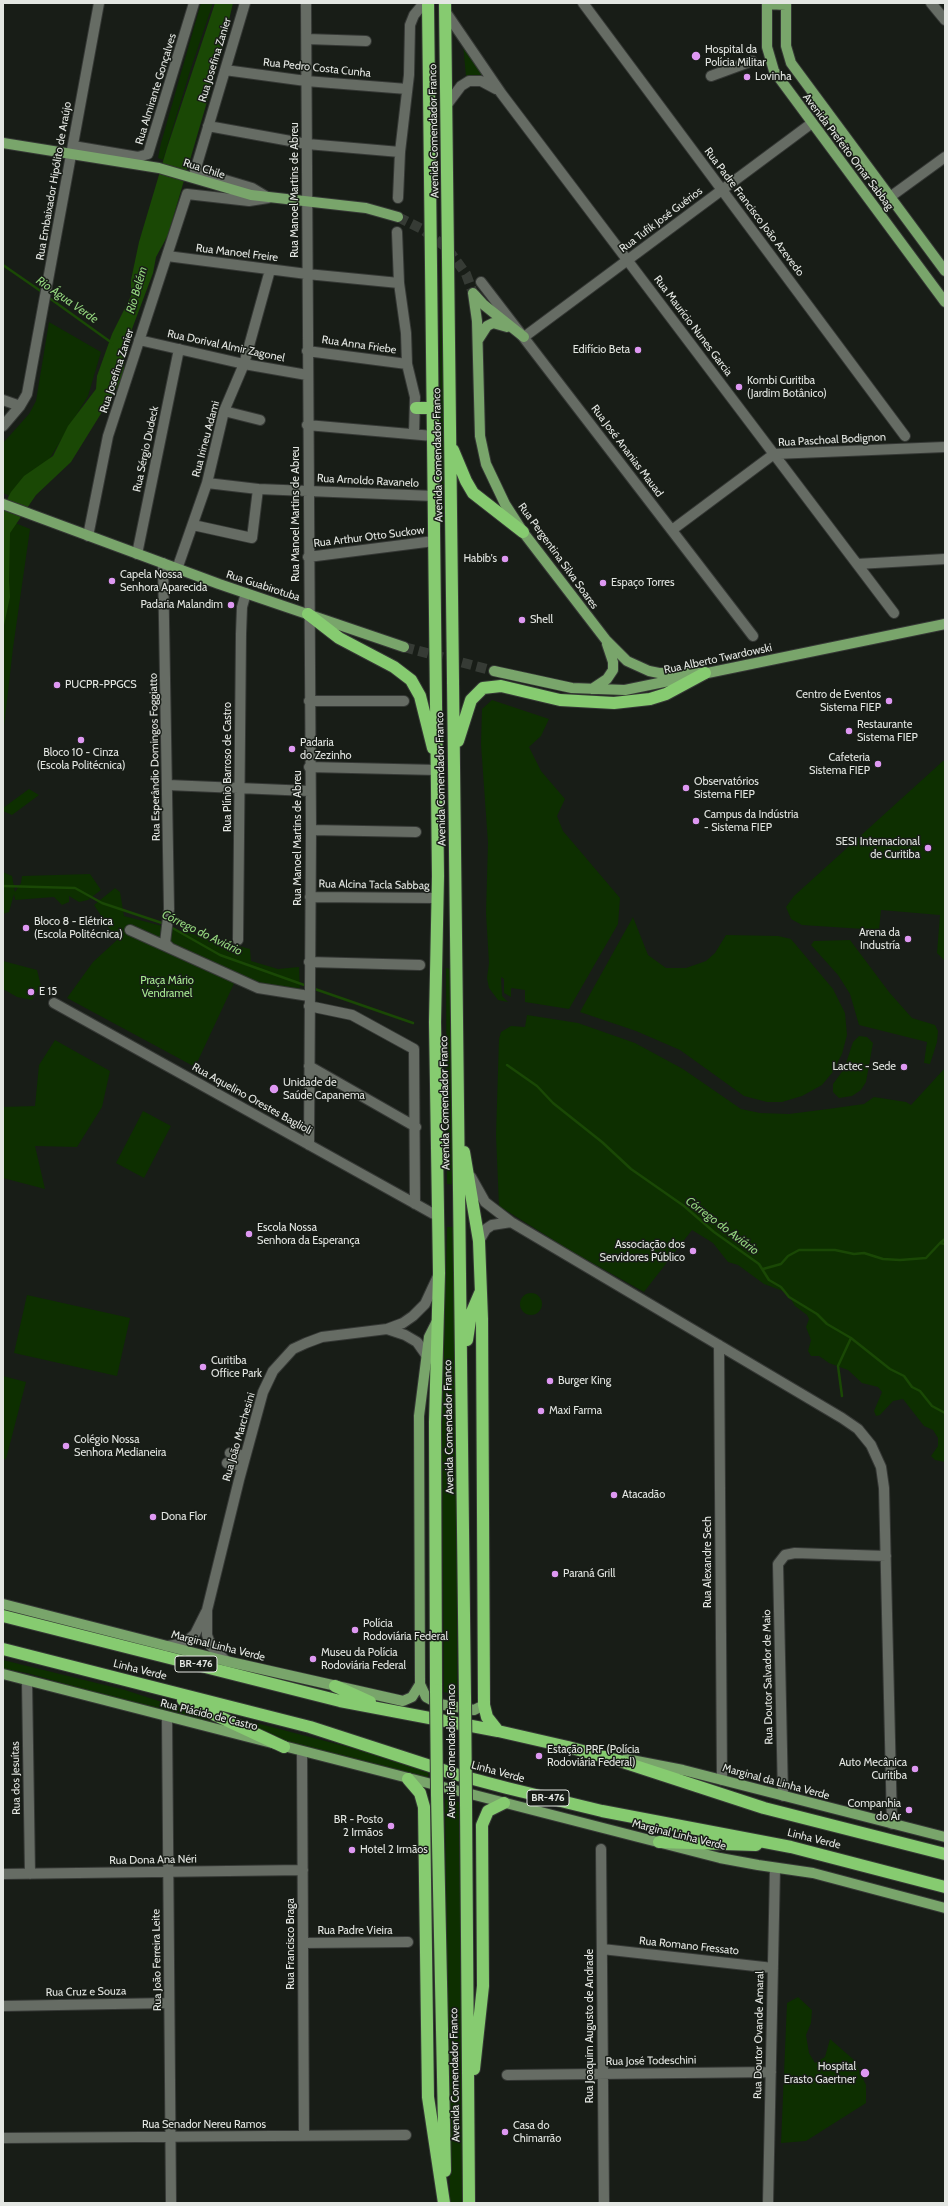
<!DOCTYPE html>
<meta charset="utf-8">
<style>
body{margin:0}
#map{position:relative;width:948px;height:2206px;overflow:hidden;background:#181d17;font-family:Cabin,sans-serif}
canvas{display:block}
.frame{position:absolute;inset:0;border:4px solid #e3e6e2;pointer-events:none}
</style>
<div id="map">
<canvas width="948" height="2206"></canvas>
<div class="frame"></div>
</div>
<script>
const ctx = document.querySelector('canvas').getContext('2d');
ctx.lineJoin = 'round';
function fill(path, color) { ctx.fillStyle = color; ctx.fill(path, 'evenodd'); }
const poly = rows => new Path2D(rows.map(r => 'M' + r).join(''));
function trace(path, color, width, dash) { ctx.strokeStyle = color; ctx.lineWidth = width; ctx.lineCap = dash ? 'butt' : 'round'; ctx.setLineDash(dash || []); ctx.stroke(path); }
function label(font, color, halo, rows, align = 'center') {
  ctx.font = font + ' Cabin,sans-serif'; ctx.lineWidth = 3; ctx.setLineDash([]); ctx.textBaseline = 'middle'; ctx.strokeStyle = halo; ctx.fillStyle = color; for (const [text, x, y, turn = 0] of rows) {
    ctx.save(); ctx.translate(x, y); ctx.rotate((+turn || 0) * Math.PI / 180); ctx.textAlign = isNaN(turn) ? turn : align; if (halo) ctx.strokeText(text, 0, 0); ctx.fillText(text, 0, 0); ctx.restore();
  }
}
fill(poly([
 [201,3,213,3,190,71,163,160,158,158,161,143],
 [463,44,487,76,466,76],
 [440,259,447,264,449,519,441,520],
 [49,322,101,352,88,396,44,468,17,499,3,493,3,443,29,414,36,401],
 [3,518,30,529,13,648,3,735],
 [492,700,549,719,541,736,529,747,541,771,565,799,557,816,563,831,620,898,618,924,569,1009,525,1002,525,990,511,988,511,997,504,993,504,979,501,977,502,996,508,1002,498,1000,489,988,487,978,489,963,486,913,488,843,481,744,482,709],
 [943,761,945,761,945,961,937,953,940,915,881,910,879,930,802,925,791,919,786,907,794,896],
 [29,789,39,795,12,815,3,811,3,808],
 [3,872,12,876,15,892,21,883,22,876,90,874,101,890,88,900,79,902,69,896,69,902,62,905,54,897,15,900,14,894,9,912,3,914],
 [115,888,120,892,124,916,250,949,251,961,278,969,299,967,300,992,237,977,195,1067,67,998,93,962,117,940,94,905],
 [633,917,648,955,666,968,686,968,706,961,715,953,726,935,778,936,791,939,833,989,845,1013,847,1035,842,1054,832,1073,822,1085,802,1096,782,1102,767,1102,744,1096,680,1050,636,1031,580,1012],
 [850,940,889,992,912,1018,935,1025,938,1031,937,1042,930,1064,924,1063,927,1042,859,1025,850,994,838,975,811,945,814,941],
 [3,961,37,970,41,986,32,1000,17,997,3,989],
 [446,968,451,969,455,1185,447,1184],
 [527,1015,578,1023,635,1043,683,1069,741,1109,760,1113,789,1114,828,1109,864,1104,874,1097,906,1102,911,1105,945,1068,945,1462,935,1460,931,1456,938,1446,938,1438,933,1430,924,1426,903,1399,893,1401,880,1415,876,1416,874,1411,882,1392,878,1387,862,1383,848,1370,829,1363,819,1356,811,1356,808,1351,811,1340,806,1327,809,1319,807,1315,795,1306,789,1296,783,1291,764,1284,738,1265,728,1262,713,1243,692,1230,644,1292,571,1251,499,1206,496,1135,499,1039,501,1032,511,1026,525,1027],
 [859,1036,867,1037,873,1043,866,1082,861,1090,852,1096,839,1098,833,1092,833,1084,844,1069,853,1042],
 [55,1040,110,1071,102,1107,77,1147,35,1146,45,1189,3,1178,3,1107,35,1106,39,1065],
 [143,1111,171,1126,144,1178,116,1163],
 [447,1227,456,1227,457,1695,444,1692,442,1433],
 '520 1304a11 11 0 1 1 22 0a11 11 0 1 1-22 0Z',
 [27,1295,130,1318,117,1376,14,1353],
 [3,1376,26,1382,6,1459,3,1459],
 [3,1660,125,1690,193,1712,223,1726,152,1709,27,1673,3,1669],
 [222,1714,352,1748,428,1772,429,1781,295,1746],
 [445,1799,459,1802,463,2203,450,2203],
 [798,1997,812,2010,811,2023,806,2035,809,2053,815,2063,825,2057,830,2039,854,2060,866,2085,866,2103,806,2141,781,2143,787,2003]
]), '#0d2f00');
fill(poly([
 [215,3,233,3,221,54,168,235,156,257,153,273,126,345,123,378,71,462,36,495,10,533,9,581,10,597,3,630,3,507,11,492,24,476,53,456,68,426,96,389,97,376,112,334,131,296,131,280,139,242,167,148]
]), '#1a4805');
trace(poly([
 [3,265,42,292],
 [48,297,112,343],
 [3,886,75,888,102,903,165,924],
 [169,926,220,955,307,986],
 [312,988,413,1023],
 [507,1065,537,1086,553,1103,602,1142,631,1169,684,1206,714,1232,759,1264,769,1280,781,1287,789,1297,817,1314,827,1324,851,1338,890,1369,904,1376,912,1387,920,1391,932,1406,945,1413],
 [940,1243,945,1239],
 [763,1269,781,1264,788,1256,799,1250,835,1250,854,1254,864,1253,883,1259,900,1260,926,1258,940,1243,945,1244],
 [842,1396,838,1366,851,1338]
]), '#1a4805', 2.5);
trace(poly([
 [398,217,422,229,447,248,466,274,473,293],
 [404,647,494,671]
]), '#363b35', 10, [10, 5]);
const minor = poly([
 [245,3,195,171,252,188,267,197],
 [306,3,311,830,309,1145],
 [583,3,905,436],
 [931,3,945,20],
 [445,11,501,93,894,613],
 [307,39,366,41],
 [225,70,306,81,407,89],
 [711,76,752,61],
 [446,106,461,86,469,81,481,81,496,89],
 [208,126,307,144,400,152],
 [73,146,138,157,148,154,194,3],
 [890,197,945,157],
 [398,198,400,152,409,75,410,25,414,15,424,3],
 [397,232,399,283,406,333,407,364,415,397,414,434],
 [167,256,307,274,399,283],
 [481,282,753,636],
 [524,337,812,123],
 [139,340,244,364,307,375],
 [307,351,407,364],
 [3,400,20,406],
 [224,411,260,420],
 [307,425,433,436],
 [3,426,20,406,27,394,99,3],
 [207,483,258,489,434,496],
 [193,525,252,538,258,489],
 [672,530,774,454,945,447],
 [88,536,108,436,187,194,249,201,268,198],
 [137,554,179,349],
 [308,557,434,541],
 [163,563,169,909,165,943,170,948],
 [857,564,945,559],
 [177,569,207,483,224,411,244,364,270,270],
 [309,701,404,701],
 [309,767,437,770],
 [168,785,309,791],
 [311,830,416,832],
 [310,897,437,898],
 [130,930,258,988,309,996],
 [238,940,241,634,242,607,246,593],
 [309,962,420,965],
 [54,1003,439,1217],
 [309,1006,352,1015,414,1049,415,1204],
 [309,1066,416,1127],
 [471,1177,485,1202,511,1222,842,1418,858,1429,871,1445,881,1467,884,1488,892,1824],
 [479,1241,486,1229,492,1225,511,1222],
 [387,1329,405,1335,417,1342,429,1359],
 [719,1345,722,1780],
 [230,1453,245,1456],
 [227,1463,242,1466],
 [167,1646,181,1644,189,1639,195,1634,206,1612],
 [226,1661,211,1646,207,1635,207,1610,239,1480,263,1392,273,1371,293,1349,306,1343,322,1337,387,1329,403,1323,413,1316,425,1304,438,1276],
 [27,1681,30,1874],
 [167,1717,171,2203],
 [302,1752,304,2136],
 [783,1796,778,1564,785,1555,795,1553,886,1556],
 [601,1849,604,2203],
 [3,1874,303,1870],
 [303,1943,408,1942],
 [602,1949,773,1968],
 [3,2006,169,2003],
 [507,2075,771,2072],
 [3,2138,406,2135],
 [768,2203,775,1868]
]);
const major = poly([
 [767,3,767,47,774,71,945,302],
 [786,3,786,46,791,63,945,271],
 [767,4,786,5],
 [3,143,159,168,251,195,366,208,398,217],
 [473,293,477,321,480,436,486,464,505,504,523,532,606,640,627,661,649,671,659,673,705,673],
 [474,294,484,305,524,337],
 [478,340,487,326,493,323,507,327],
 [3,504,219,584,404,647],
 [494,671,572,688,625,690,945,624],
 [592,689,607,679,613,670,613,662,607,644],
 [437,1321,429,1337,419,1416,420,1684,426,1697,439,1704,474,1710,484,1705],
 [3,1604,226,1661,403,1701,412,1697,420,1684],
 [3,1674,720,1858,758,1865,813,1873,945,1908],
 [626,1759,683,1770,945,1837]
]);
const highway = poly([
 [428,3,438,876,435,1022,439,1273,435,1422,436,1690],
 [445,3,465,1697],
 [416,408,433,408],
 [453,450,466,481,473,493,523,532],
 [308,614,339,638,394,667,411,680,420,696,433,748],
 [458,741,471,700,483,688,501,686,560,700,614,703,650,699,666,694,705,673],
 [464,1152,479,1241,482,1319,484,1705,487,1717,498,1731],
 [467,1340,471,1314,480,1293],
 [3,1616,340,1701,498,1731,568,1747,623,1762,764,1808,945,1854],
 [3,1649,310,1727,458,1775,507,1788,602,1811,791,1847,945,1887],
 [335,1686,370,1702],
 [183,1700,284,1747],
 [408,1779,420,1793,424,1807,428,2097,444,2203],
 [437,1794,445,2171],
 [466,1803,469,2203],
 [659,1842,756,1845],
 [474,2069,483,1986,482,1825,488,1811,504,1803]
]);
trace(minor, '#353835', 12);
trace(major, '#353835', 12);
trace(highway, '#353835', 14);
trace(minor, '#666c64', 10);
trace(major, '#79a56b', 10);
trace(highway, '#86cb70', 12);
const highwayBridge = poly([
 [436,1690,437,1794],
 [465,1697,466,1803]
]);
trace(highwayBridge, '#353835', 14, []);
trace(highwayBridge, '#86cb70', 12);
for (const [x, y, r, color] of [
 [696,56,5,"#de98f2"],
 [747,77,4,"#de98f2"],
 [638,350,4,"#de98f2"],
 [739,387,4,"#de98f2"],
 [505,559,4,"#de98f2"],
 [112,581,4,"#de98f2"],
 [603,583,4,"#de98f2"],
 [231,605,4,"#de98f2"],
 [522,620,4,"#de98f2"],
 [57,685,4,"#de98f2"],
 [889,701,4,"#de98f2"],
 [849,731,4,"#de98f2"],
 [81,740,4,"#de98f2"],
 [292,749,4,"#de98f2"],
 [878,764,4,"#de98f2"],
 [686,788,4,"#de98f2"],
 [696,821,4,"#de98f2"],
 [928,848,4,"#de98f2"],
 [26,928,4,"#de98f2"],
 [908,939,4,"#de98f2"],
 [31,992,4,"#de98f2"],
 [904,1067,4,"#de98f2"],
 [274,1089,5,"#de98f2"],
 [249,1234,4,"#de98f2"],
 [693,1251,4,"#de98f2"],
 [203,1367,4,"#de98f2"],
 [550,1381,4,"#de98f2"],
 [541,1411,4,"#de98f2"],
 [66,1446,4,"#de98f2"],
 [614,1495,4,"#de98f2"],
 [153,1517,4,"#de98f2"],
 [555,1574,4,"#de98f2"],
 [355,1630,4,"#de98f2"],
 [313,1659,4,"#de98f2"],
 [539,1756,4,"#de98f2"],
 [915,1769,4,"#de98f2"],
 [909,1810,4,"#de98f2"],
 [391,1826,4,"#de98f2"],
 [352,1850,4,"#de98f2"],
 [865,2073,5,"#de98f2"],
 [505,2132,4,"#de98f2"]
]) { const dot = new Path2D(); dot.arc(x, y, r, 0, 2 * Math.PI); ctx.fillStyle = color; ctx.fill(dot); trace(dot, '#181d17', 1.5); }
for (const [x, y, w] of [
 [196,1664,42],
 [548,1798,42]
]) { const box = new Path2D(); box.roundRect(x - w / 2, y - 8, w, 16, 3); ctx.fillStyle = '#181d17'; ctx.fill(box); trace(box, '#e3e6e2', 1); }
label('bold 10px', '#e3e6e2', null, [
 ["BR-476",196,1664],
 ["BR-476",548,1798]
]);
label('11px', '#e3e6e2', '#181d17', [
 ["Hospital da",705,50],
 ["Polícia Militar",705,63],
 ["Lovinha",755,77],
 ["Edifício Beta",630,350,"right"],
 ["Kombi Curitiba",747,381],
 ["(Jardim Botânico)",747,394],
 ["Habib's",497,559,"right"],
 ["Capela Nossa",120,575],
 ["Senhora Aparecida",120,588],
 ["Espaço Torres",611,583],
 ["Padaria Malandim",223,605,"right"],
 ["Shell",530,620],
 ["PUCPR-PPGCS",65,685],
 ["Centro de Eventos",881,695,"right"],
 ["Sistema FIEP",881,708,"right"],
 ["Restaurante",857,725],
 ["Sistema FIEP",857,738],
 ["Padaria",300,743],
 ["do Zezinho",300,756],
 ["Bloco 10 - Cinza",81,753,"center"],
 ["(Escola Politécnica)",81,766,"center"],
 ["Cafeteria",870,758,"right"],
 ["Sistema FIEP",870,771,"right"],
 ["Observatórios",694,782],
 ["Sistema FIEP",694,795],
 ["Campus da Indústria",704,815],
 ["- Sistema FIEP",704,828],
 ["SESI Internacional",920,842,"right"],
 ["de Curitiba",920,855,"right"],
 ["Bloco 8 - Elétrica",34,922],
 ["(Escola Politécnica)",34,935],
 ["Arena da",900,933,"right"],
 ["Industría",900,946,"right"],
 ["E 15",39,992],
 ["Lactec - Sede",896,1067,"right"],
 ["Unidade de",283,1083],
 ["Saúde Capanema",283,1096],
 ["Escola Nossa",257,1228],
 ["Senhora da Esperança",257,1241],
 ["Associação dos",685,1245,"right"],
 ["Servidores Público",685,1258,"right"],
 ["Curitiba",211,1361],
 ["Office Park",211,1374],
 ["Burger King",558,1381],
 ["Maxi Farma",549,1411],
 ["Colégio Nossa",74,1440],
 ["Senhora Medianeira",74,1453],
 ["Atacadão",622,1495],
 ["Dona Flor",161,1517],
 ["Paraná Grill",563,1574],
 ["Polícia",363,1624],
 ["Rodoviária Federal",363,1637],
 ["Museu da Polícia",321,1653],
 ["Rodoviária Federal",321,1666],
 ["Estação PRF (Polícia",547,1750],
 ["Rodoviária Federal)",547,1763],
 ["Auto Mecânica",907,1763,"right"],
 ["Curitiba",907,1776,"right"],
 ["Companhia",901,1804,"right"],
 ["do Ar",901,1817,"right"],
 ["BR - Posto",383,1820,"right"],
 ["2 Irmãos",383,1833,"right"],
 ["Hotel 2 Irmãos",360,1850],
 ["Hospital",856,2067,"right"],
 ["Erasto Gaertner",856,2080,"right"],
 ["Casa do",513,2126],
 ["Chimarrão",513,2139]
], 'left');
label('11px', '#e3e6e2', '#181d17', [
 ["Rua Josefina Zanier",215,60,-73],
 ["Rua Pedro Costa Cunha",317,68,6],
 ["Rua Almirante Gonçalves",156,89,-73],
 ["Avenida Comendador Franco",434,131,-91],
 ["Avenida Prefeito Omar Sabbag",848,152,53],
 ["Rua Chile",204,169,18],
 ["Rua Embaixador Hipólito de Araújo",54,181,-80],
 ["Rua Manoel Martins de Abreu",295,190,-90],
 ["Rua Padre Francisco João Azevedo",754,212,53],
 ["Rua Tufik José Guérios",661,220,-37],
 ["Rua Manoel Freire",237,253,7],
 ["Rua Maurício Nunes Garcia",693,326,53],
 ["Rua Anna Friebe",359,345,8],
 ["Rua Dorival Almir Zagonel",226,346,12],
 ["Rua Josefina Zanier",117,371,-72],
 ["Rua Irineu Adami",206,439,-75],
 ["Rua Paschoal Bodignon",832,440,-3],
 ["Rua Sérgio Dudeck",146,449,-78],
 ["Rua José Ananias Mauad",627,451,53],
 ["Avenida Comendador Franco",438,455,-91],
 ["Rua Arnoldo Ravanelo",368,481,3],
 ["Rua Manoel Martins de Abreu",296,514,-90],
 ["Rua Arthur Otto Suckow",369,537,-7],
 ["Rua Pergentina Silva Soares",558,556,54],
 ["Rua Guabirotuba",263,586,18],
 ["Rua Alberto Twardowski",718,659,-12],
 ["Rua Esperândio Domingos Foggiatto",155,757,-91],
 ["Rua Plínio Barroso de Castro",228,767,-90],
 ["Avenida Comendador Franco",441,779,-91],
 ["Rua Manoel Martins de Abreu",298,838,-90],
 ["Rua Alcina Tacla Sabbag",374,885,1],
 ["Rua Aquelino Orestes Baglioli",252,1099,29],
 ["Avenida Comendador Franco",445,1103,-91],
 ["Avenida Comendador Franco",449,1427,-91],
 ["Rua João Marchesini",239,1437,-74],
 ["Rua Alexandre Sech",708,1562,-90],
 ["Marginal Linha Verde",218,1646,14],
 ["Linha Verde",140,1670,14],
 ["Rua Doutor Salvador de Maio",768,1677,-91],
 ["Rua Plácido de Castro",209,1715,14],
 ["Avenida Comendador Franco",452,1751,-90],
 ["Linha Verde",498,1772,15],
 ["Rua dos Jesuítas",16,1778,-91],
 ["Marginal da Linha Verde",776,1782,15],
 ["Marginal Linha Verde",679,1835,14],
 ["Linha Verde",814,1839,14],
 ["Rua Dona Ana Néri",153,1860,-1],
 ["Rua Padre Vieira",355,1931],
 ["Rua Francisco Braga",291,1944,-90],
 ["Rua Romano Fressato",689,1946,6],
 ["Rua João Ferreira Leite",157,1960,-91],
 ["Rua Cruz e Souza",86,1992,-1],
 ["Rua Joaquim Augusto de Andrade",590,2026,-90],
 ["Rua Doutor Ovande Amaral",759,2035,-89],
 ["Rua José Todeschini",651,2061,-1],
 ["Avenida Comendador Franco",455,2075,-91],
 ["Rua Senador Nereu Ramos",204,2125]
]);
label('11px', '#a6e991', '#181d17', [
 ["Praça Mário",167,981],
 ["Vendramel",167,994]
]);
label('italic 12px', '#92d47d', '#181d17', [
 ["Rio Belém",137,290,-74],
 ["Rio Água Verde",67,300,35],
 ["Córrego do Aviário",202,933,26],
 ["Córrego do Aviário",722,1226,37]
]);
</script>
